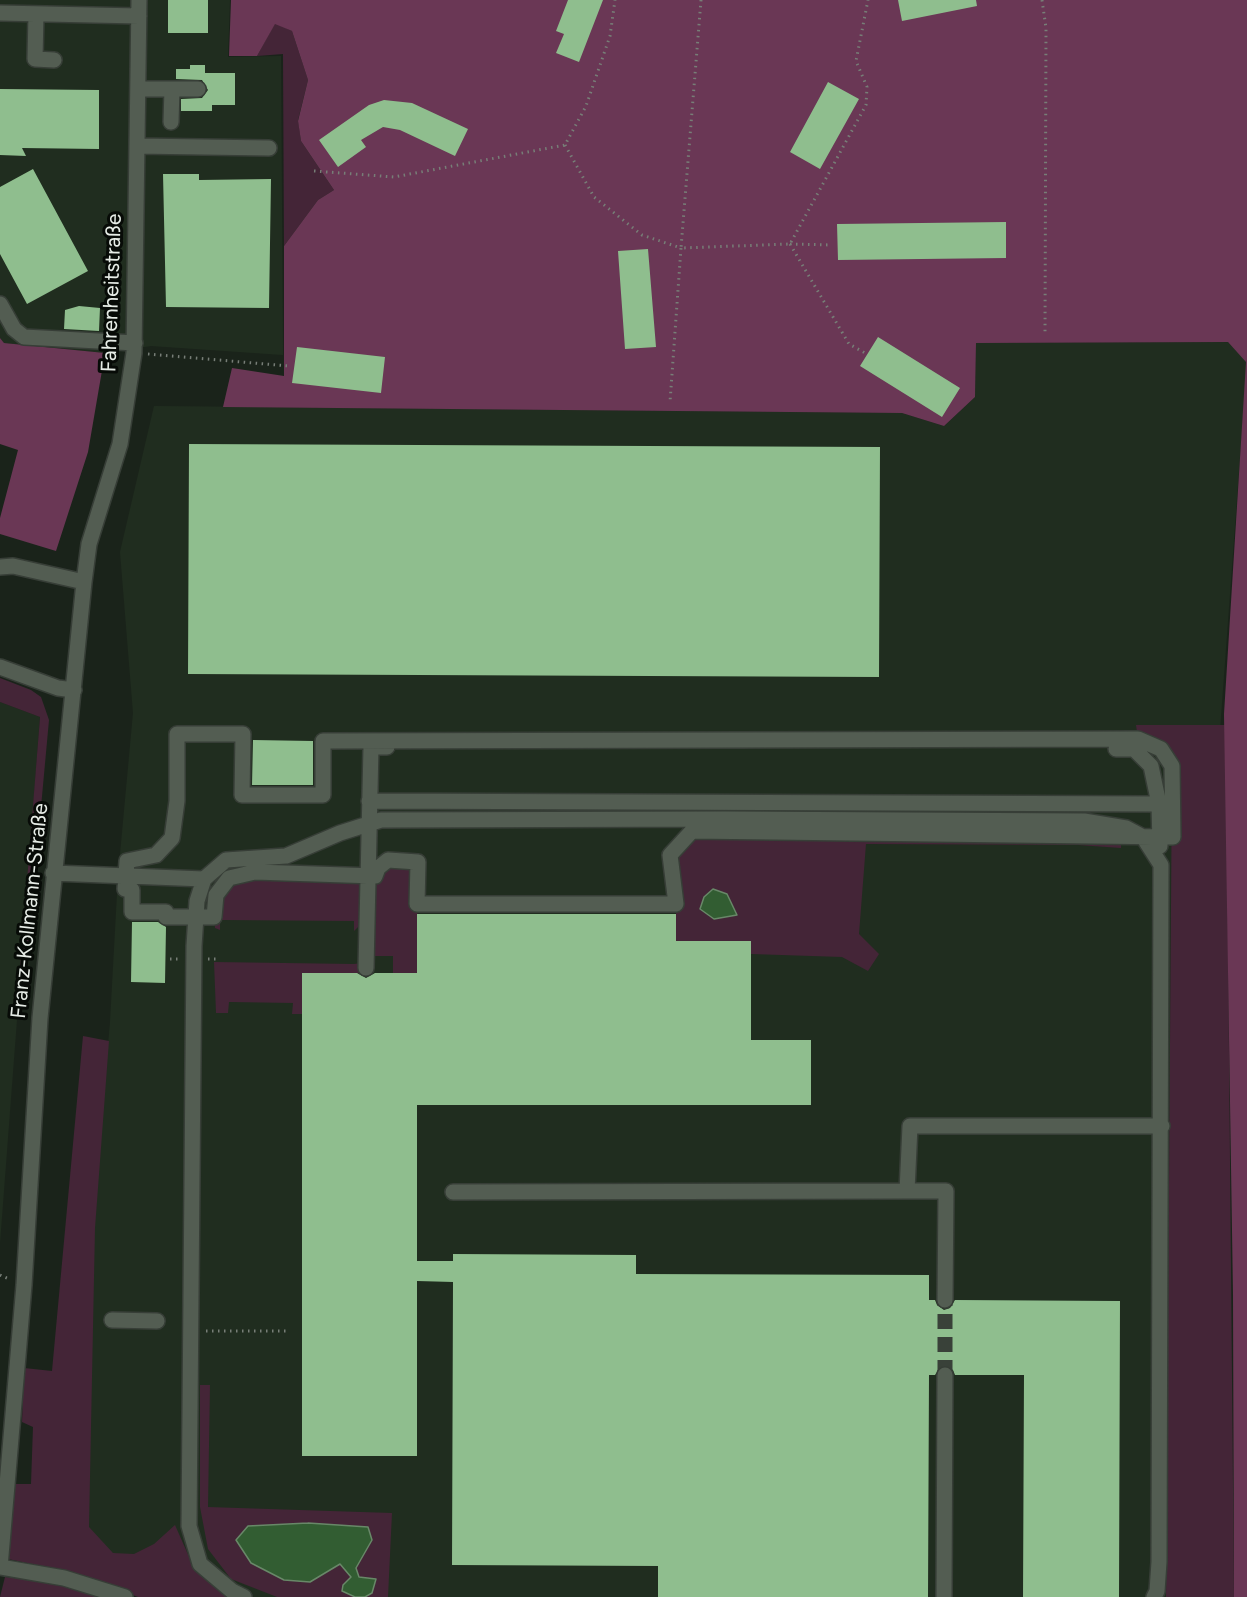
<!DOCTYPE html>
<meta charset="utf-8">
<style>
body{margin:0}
canvas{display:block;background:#1a231a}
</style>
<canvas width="1247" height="1597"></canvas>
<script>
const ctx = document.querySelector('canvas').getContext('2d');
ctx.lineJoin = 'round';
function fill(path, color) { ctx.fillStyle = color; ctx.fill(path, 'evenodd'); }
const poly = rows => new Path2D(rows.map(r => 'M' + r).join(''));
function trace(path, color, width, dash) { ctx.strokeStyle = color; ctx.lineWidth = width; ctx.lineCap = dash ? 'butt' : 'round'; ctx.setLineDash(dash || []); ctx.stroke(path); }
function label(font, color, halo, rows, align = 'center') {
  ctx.font = font + ' Figtree,sans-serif'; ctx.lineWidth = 6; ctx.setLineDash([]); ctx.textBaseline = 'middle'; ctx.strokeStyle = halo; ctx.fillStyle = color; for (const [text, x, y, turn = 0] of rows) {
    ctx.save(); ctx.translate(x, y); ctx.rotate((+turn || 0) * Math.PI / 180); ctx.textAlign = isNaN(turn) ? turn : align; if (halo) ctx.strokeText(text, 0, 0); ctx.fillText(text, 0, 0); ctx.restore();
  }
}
fill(poly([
 [0,0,230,0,228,57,281,56,283,355,151,346,105,353,4,343,0,338],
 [1228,342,1247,362,1220,730,1230,1597,169,1597,64,1554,110,1022,118,876,133,713,120,552,154,406,902,413,944,426,975,397,976,343],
 [0,702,40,717,0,1243]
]), '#202d1f');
fill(poly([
 [275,23,292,31,308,80,298,120,301,141,334,190,318,200,284,246,283,54,257,56],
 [0,678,31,690,41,697,49,720,26,970,20,969,40,717,0,702],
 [1136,725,1226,725,1234,1597,1166,1597,1172,766,1138,739],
 [692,831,1121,836,1121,848,1078,845,866,844,859,934,879,954,868,971,842,957,751,954,750,941,676,941,676,904,670,855],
 [418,862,417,973,393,973,393,956,374,956,375,876,378,868],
 [229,878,359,881,361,924,354,931,354,921,220,920,220,930,215,928,214,917],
 [214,962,354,964,361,963,360,973,302,973,302,1014,292,1014,293,1003,229,1002,228,1013,216,1013],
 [83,1036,109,1041,95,1228,89,1527,113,1553,134,1554,154,1544,175,1525,194,1568,226,1597,138,1597,66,1571,8,1559,13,1484,31,1484,33,1427,22,1422,24,1368,52,1371],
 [200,1385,210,1385,208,1507,392,1513,388,1597,277,1597,231,1579,208,1549,200,1507],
 [5,1577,64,1584,103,1597,0,1597]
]), '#442537');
fill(poly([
 [231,0,1247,0,1247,1597,1234,1597,1233,1294,1224,714,1246,362,1228,342,976,343,975,397,944,426,902,413,223,407,232,368,284,376,284,246,318,200,334,190,301,141,298,121,308,80,292,31,275,24,257,56,229,56],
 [0,338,4,343,105,353,88,452,56,551,0,534,0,518,18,450,0,444]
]), '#6a3755');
const water = poly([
 [713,889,727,894,737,915,714,919,700,909,704,897,713,889],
 [308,1523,368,1527,372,1540,356,1568,359,1577,376,1579,372,1593,365,1597,355,1597,342,1591,343,1585,351,1577,340,1564,310,1582,284,1580,251,1563,236,1540,248,1526,308,1523]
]);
fill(water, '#325d32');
trace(water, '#688868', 1.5);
fill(poly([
 [168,0,208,0,208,33,168,33],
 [568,0,603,0,579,62,556,53,564,34,556,31],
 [898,0,976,0,977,6,902,21],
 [190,65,205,65,205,73,235,73,235,105,212,105,212,111,181,111,181,99,202,98,208,90,202,80,176,79,176,69,190,69],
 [828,82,859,99,820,169,790,152],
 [0,89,99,90,99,149,22,148,26,156,0,155],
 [384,100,412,103,468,129,455,156,400,130,383,127,361,140,366,147,338,167,319,140,369,105],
 [33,169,88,271,27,304,0,254,0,187],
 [163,174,199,174,199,180,271,179,269,308,166,307],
 [1006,222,1006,258,838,260,837,224],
 [648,249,656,347,625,349,618,251],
 [79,306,100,308,99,331,64,329,65,310],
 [878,337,960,388,942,417,860,366],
 [297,347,385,357,381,393,292,383],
 [189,444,880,447,879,677,188,674],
 [253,740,313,741,313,785,252,785],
 [417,914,676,914,676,941,751,941,751,1040,811,1040,811,1105,417,1105,417,1261,453,1261,453,1254,636,1255,636,1274,929,1275,929,1300,935,1300,937,1305,944,1310,950,1308,955,1300,1120,1301,1119,1597,1023,1597,1024,1375,955,1375,953,1370,946,1365,940,1367,935,1375,929,1375,928,1597,658,1597,658,1566,452,1565,453,1282,417,1281,417,1456,302,1456,302,973,357,973,366,978,375,973,417,973],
 [132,922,158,922,166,927,165,983,131,982]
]), '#8fbe8e');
trace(poly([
 [945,1375,945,1300]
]), '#394139', 15, [15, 8]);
const minor = poly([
 [0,13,139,16],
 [36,14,35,59,54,60],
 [138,89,198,89],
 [171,122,172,89],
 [137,146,269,148],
 [0,304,14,329,24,337,135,343],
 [0,567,13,566,84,582],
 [0,667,58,688,74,690],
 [177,734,243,734,242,795,323,795,323,741,1138,739,1161,749,1172,766,1173,837,692,831,670,855,676,904,417,904,418,862,388,860,378,868,375,876,255,872,229,878,216,895,214,917,166,917,166,912,132,912,132,890,125,889,127,861,156,855,172,838,177,801,177,734],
 [1116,749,1134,749,1151,766,1159,804,1160,846],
 [369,801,1159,804],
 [53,873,204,879],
 [366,968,371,747,387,747],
 [907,1191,946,1191,945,1300],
 [453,1192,907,1191,910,1126,1162,1126],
 [112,1320,157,1321],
 [0,1567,24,1285,40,1018,84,582,89,544,120,444,134,353,139,0],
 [0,1567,64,1578,125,1597],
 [244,1597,232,1591,200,1564,189,1526,194,946,197,901,204,879,226,860,286,856,340,833,381,820,725,819,1084,821,1126,828,1143,837,1161,865,1159,1562,1157,1591,1154,1597],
 [944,1597,945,1375]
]);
trace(minor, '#373e37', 18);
trace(poly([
 [701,0,681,248,790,244,866,105,867,87,856,61,868,0],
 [1042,0,1046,28,1045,335],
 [565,145,594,197,642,235,681,248,670,402],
 [314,171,394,177,565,145,586,106,610,36,615,0],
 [790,244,849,344,865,353],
 [790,244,832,245],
 [148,354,289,366],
 [170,959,181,959],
 [208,959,218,959],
 [0,1275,9,1279],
 [206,1331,290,1331]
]), '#777e77', 3, [1.5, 4.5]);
trace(minor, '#535d52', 15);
label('21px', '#e7ede7', '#070b07', [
 ["Fahrenheitstraße",112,293,-88],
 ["Franz-Kollmann-Straße",30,911,-84]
]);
</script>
